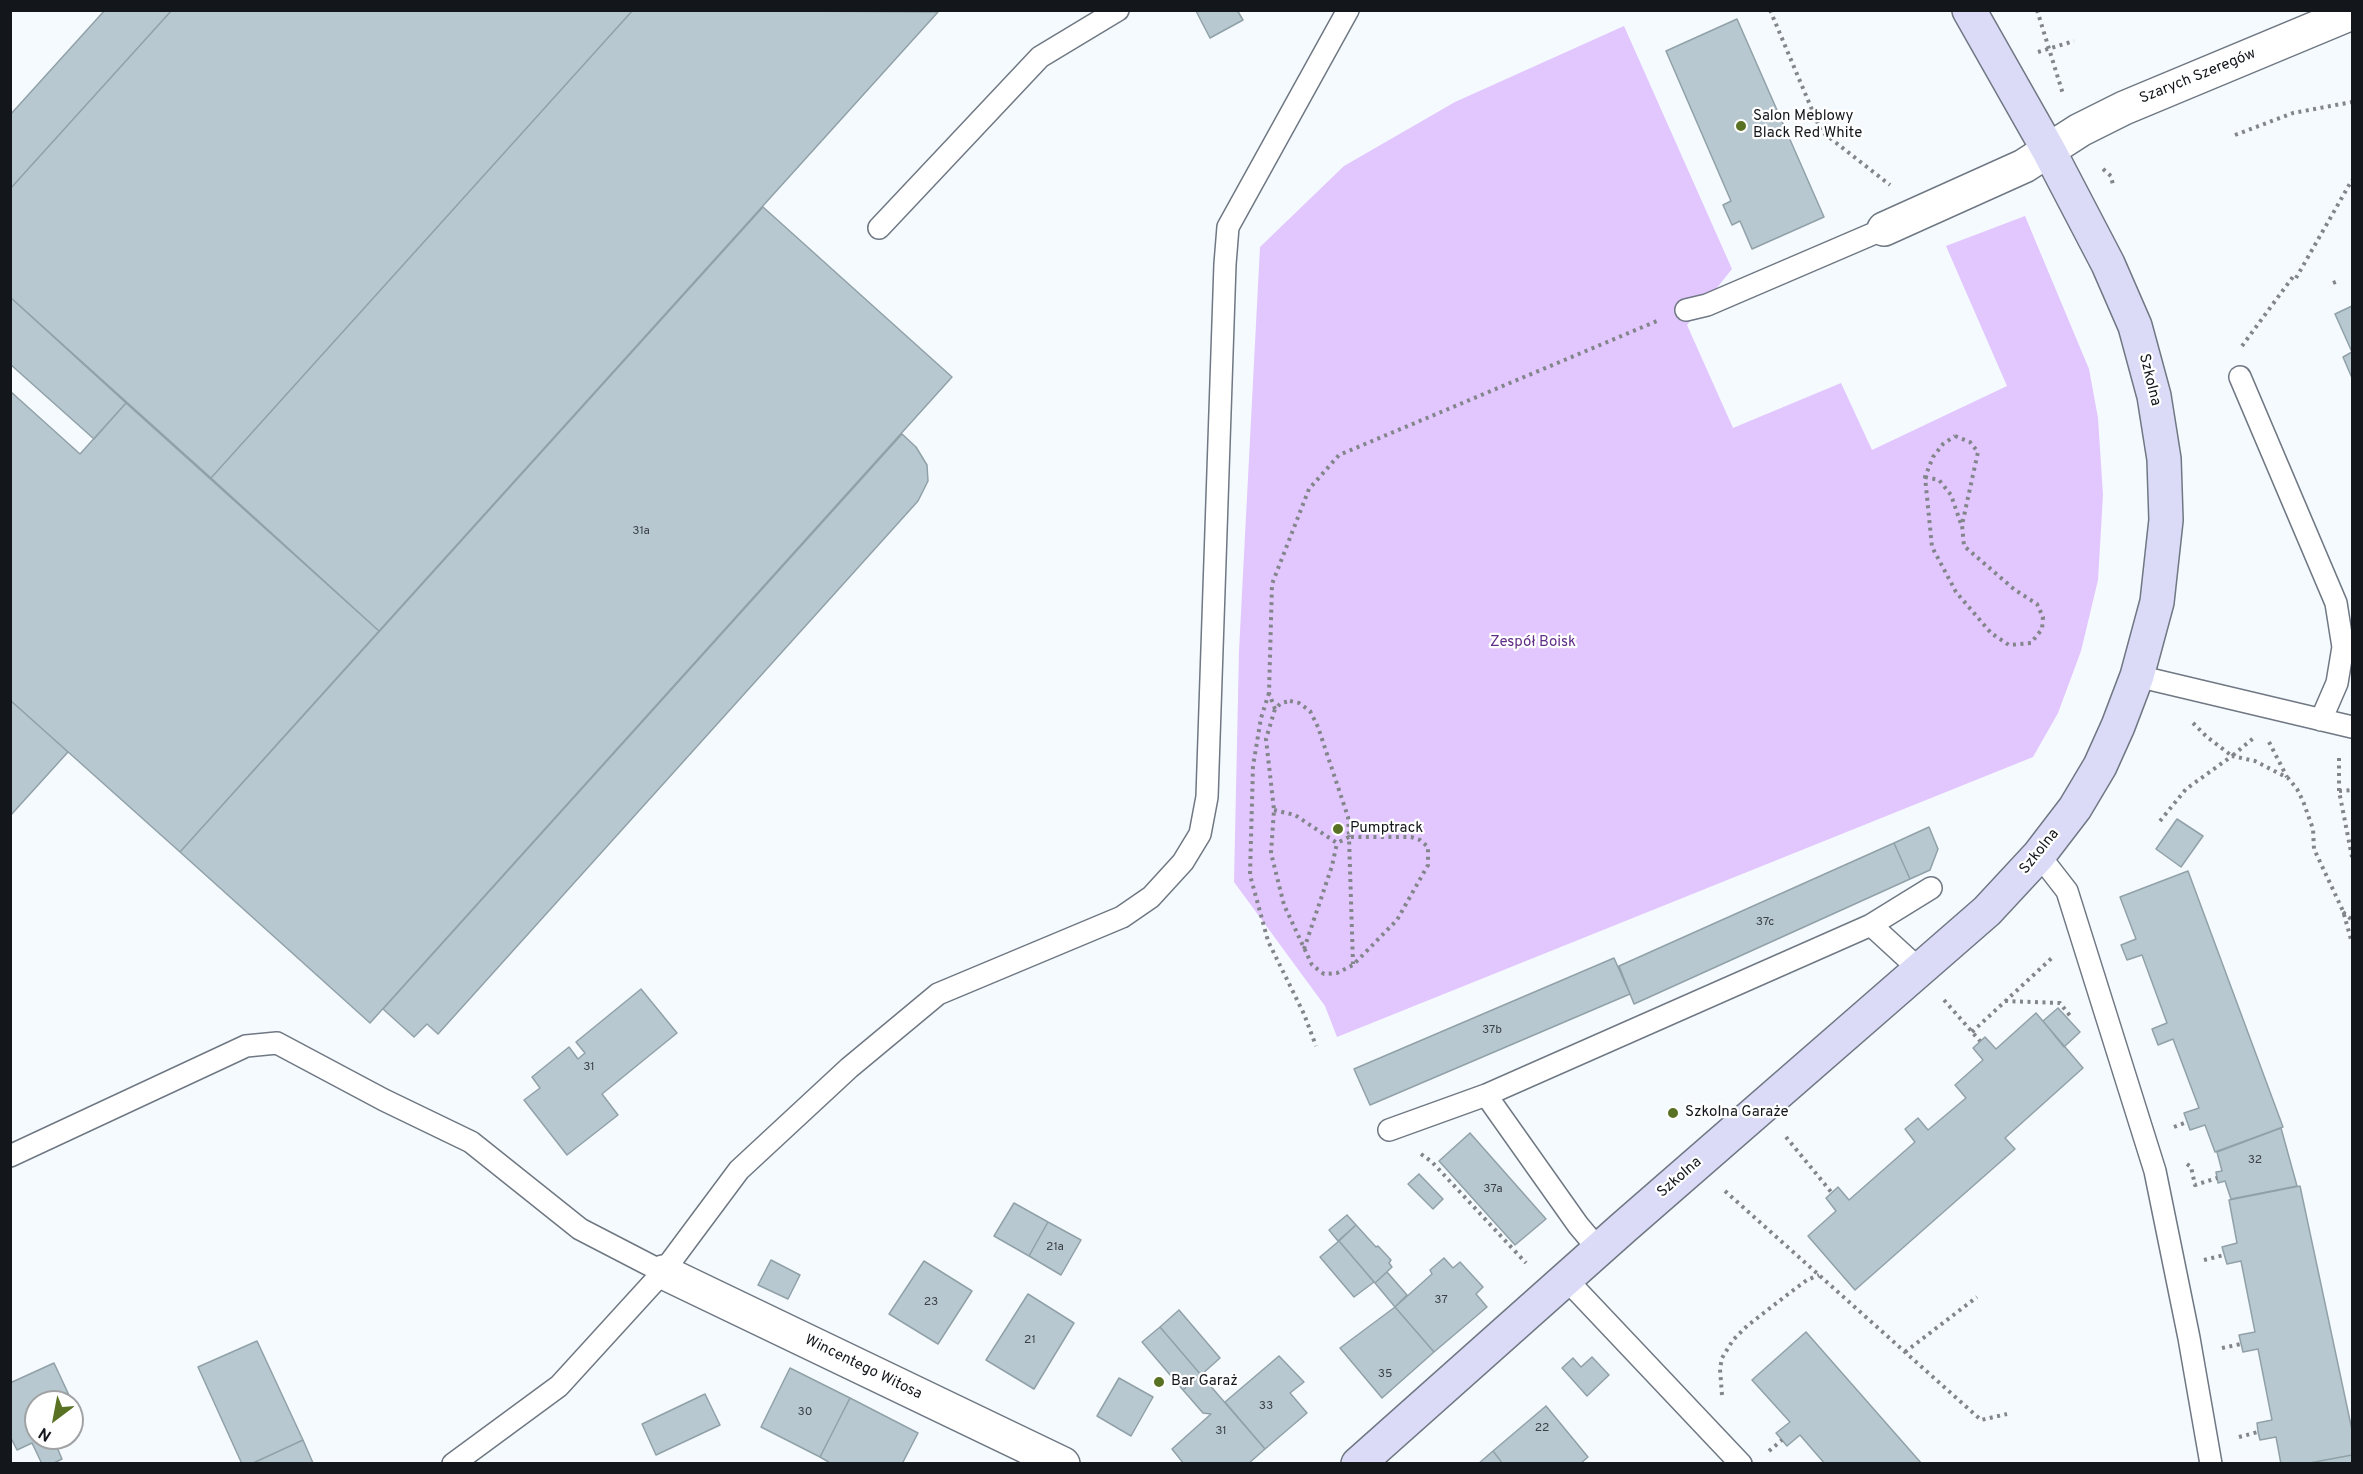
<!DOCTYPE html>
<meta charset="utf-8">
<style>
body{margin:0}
#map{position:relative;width:2363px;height:1474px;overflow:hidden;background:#f5faff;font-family:Overpass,sans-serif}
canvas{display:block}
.frame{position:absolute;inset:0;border:12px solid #13161b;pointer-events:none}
.north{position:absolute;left:24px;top:1390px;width:60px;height:60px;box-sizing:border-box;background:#fff;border:2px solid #a1a2a4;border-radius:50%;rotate:212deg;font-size:16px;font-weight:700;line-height:24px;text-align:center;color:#13161b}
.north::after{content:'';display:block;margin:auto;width:21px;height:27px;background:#597122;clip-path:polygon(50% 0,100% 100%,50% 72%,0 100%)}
</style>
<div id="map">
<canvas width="2363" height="1474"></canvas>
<div class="frame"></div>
<div class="north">N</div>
</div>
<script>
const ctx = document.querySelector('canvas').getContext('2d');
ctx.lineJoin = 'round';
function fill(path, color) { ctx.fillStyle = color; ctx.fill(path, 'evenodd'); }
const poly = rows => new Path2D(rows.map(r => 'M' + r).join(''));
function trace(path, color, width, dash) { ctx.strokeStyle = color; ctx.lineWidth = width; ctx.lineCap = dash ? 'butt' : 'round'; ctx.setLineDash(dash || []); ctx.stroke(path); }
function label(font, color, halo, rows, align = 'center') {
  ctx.font = font + ' Overpass,sans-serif'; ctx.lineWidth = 4.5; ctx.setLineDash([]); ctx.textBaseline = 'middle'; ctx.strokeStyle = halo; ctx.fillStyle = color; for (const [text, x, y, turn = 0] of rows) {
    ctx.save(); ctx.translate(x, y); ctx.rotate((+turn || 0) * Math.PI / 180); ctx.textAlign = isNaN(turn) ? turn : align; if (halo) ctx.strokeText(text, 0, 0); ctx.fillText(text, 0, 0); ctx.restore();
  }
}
fill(poly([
 [1624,26,1732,269,1687,325,1733,428,1841,383,1872,450,2007,386,1946,246,2025,216,2089,369,2098,418,2103,495,2098,580,2081,651,2058,713,2033,757,1337,1037,1325,1006,1234,882,1239,651,1260,247,1344,166,1455,102]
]), '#e2c6fe');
const building = poly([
 [105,10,172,10,10,189,10,115,105,10],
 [172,10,633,10,211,478,10,297,10,189,172,10],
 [633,10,938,12,379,631,211,478,633,10],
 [1237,10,1243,20,1210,38,1196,11,1237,10],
 [1737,19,1824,217,1752,249,1740,221,1732,225,1723,205,1731,201,1666,51,1737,19],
 [763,207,952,377,370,1023,180,852,763,207],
 [10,297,126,403,94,439,10,364,10,297],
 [2352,306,2352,378,2343,357,2352,352,2335,314,2352,306],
 [10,391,80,454,126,403,379,631,180,852,10,700,10,391],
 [902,434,916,447,927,465,928,481,918,501,438,1034,427,1024,414,1037,383,1009,902,434],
 [10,700,68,752,10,816,10,700],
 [2177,819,2203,836,2181,867,2156,849,2177,819],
 [1929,827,1938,849,1930,870,1910,879,1894,843,1929,827],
 [1894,843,1910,879,1634,1004,1619,966,1894,843],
 [2188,871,2283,1127,2215,1152,2205,1125,2190,1130,2184,1113,2199,1108,2173,1039,2158,1045,2152,1029,2167,1023,2142,955,2127,960,2121,945,2136,939,2120,897,2188,871],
 [1614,958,1630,994,1370,1105,1354,1069,1614,958],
 [641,989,677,1033,602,1094,618,1115,567,1155,524,1100,540,1088,532,1077,569,1047,578,1059,585,1053,576,1042,641,989],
 [2058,1008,2080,1032,2064,1047,2043,1021,2058,1008],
 [2036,1013,2083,1068,2005,1138,2015,1149,1855,1290,1808,1236,1836,1211,1826,1198,1838,1187,1849,1200,1915,1142,1905,1129,1918,1118,1928,1130,1966,1098,1955,1085,1983,1060,1973,1048,1985,1037,1996,1049,2036,1013],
 [2281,1128,2297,1186,2231,1199,2225,1181,2218,1183,2216,1172,2222,1171,2217,1152,2281,1128],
 [1470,1133,1546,1219,1515,1245,1439,1161,1470,1133],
 [1419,1174,1443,1199,1433,1209,1408,1184,1419,1174],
 [2300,1186,2352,1430,2352,1455,2304,1464,2281,1464,2276,1437,2260,1440,2258,1432,2257,1423,2272,1420,2258,1349,2243,1352,2239,1335,2255,1332,2241,1261,2227,1264,2222,1247,2237,1243,2229,1200,2300,1186],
 [1014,1203,1048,1222,1029,1256,994,1236,1014,1203],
 [1347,1215,1356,1225,1338,1241,1329,1230,1347,1215],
 [1048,1222,1081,1240,1061,1275,1029,1256,1048,1222],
 [1356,1225,1376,1247,1378,1246,1391,1260,1389,1263,1392,1267,1375,1283,1339,1241,1356,1225],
 [1339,1241,1374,1282,1354,1297,1320,1257,1339,1241],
 [1444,1258,1453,1268,1460,1262,1483,1287,1476,1294,1487,1307,1434,1352,1395,1307,1432,1274,1430,1270,1444,1258],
 [771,1260,800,1275,788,1299,758,1285,771,1260],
 [924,1261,972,1291,938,1344,889,1314,924,1261],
 [1387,1272,1407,1295,1395,1307,1375,1283,1387,1272],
 [1028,1294,1074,1323,1034,1389,986,1360,1028,1294],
 [1395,1307,1434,1352,1382,1398,1340,1348,1395,1307],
 [1179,1310,1220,1358,1201,1375,1160,1327,1179,1310],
 [1160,1327,1201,1375,1183,1390,1142,1342,1160,1327],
 [1806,1332,1922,1464,1825,1464,1800,1435,1787,1446,1782,1440,1776,1433,1790,1422,1752,1380,1806,1332],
 [257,1341,303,1440,251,1464,242,1464,198,1367,257,1341],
 [1279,1356,1304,1382,1290,1393,1307,1413,1265,1449,1225,1402,1279,1356],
 [1592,1357,1609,1375,1587,1396,1562,1368,1573,1358,1581,1367,1592,1357],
 [54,1363,81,1421,72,1425,72,1402,36,1402,36,1438,53,1438,62,1459,52,1464,42,1464,32,1443,17,1450,10,1436,10,1383,54,1363],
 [790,1368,850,1398,820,1457,761,1427,790,1368],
 [1201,1375,1265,1449,1248,1464,1184,1464,1172,1449,1211,1414,1203,1413,1183,1390,1201,1375],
 [1119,1378,1153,1397,1131,1436,1097,1416,1119,1378],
 [705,1394,720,1425,656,1455,642,1424,705,1394],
 [850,1398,918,1433,902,1464,832,1464,820,1457,850,1398],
 [1546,1406,1588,1457,1580,1464,1503,1464,1493,1451,1546,1406],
 [303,1440,313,1463,251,1464,303,1440],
 [1493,1451,1503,1464,1478,1464,1493,1451],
 [2352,1455,2352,1464,2304,1464,2352,1455]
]);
fill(building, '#b8c8d0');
trace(building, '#91a1a8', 1.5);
const lane = poly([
 [879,228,1040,57,1118,10],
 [1686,310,1707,305,1884,229],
 [2240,377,2336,603,2343,647,2337,683,2321,720],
 [2137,676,2352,727],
 [2039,855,2067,891,2155,1171,2189,1338,2211,1464],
 [1871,925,1931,888],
 [1389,1130,1486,1095],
 [10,1156,246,1046,277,1043,384,1100,471,1142,580,1229,663,1272],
 [1599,1250,1578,1225,1486,1095,1871,925,1920,970],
 [1566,1279,1741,1464],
 [453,1464,559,1386,663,1272,739,1170,849,1068,938,994,1122,917,1151,897,1183,862,1200,834,1207,797,1225,264,1228,227,1348,10]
]);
const street = poly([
 [1884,229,2024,166,2080,130,2124,108,2352,13],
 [663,1272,1063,1464]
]);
const secondary = poly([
 [1358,1464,1623,1228,1987,911,2039,855,2075,808,2100,766,2118,726,2137,676,2157,602,2166,520,2164,459,2154,396,2135,326,2108,264,2049,151,1969,10]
]);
trace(lane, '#6f7883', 24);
trace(street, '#6f7883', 36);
trace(secondary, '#6f7883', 36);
trace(poly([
 [1770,10,1821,131,1890,185],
 [2037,10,2063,94],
 [2038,52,2074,41],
 [2235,135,2293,113,2352,102],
 [2103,169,2111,176,2113,185],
 [2296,278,2352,180],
 [2333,283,2338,281],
 [2242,346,2295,274],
 [1955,436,1970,442,1978,452,1962,525,1964,546,2015,590,2037,604,2043,617,2042,629,2031,643,2009,645,1991,633,1956,592,1932,547,1925,477,1933,457,1943,444,1955,436],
 [1925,477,1939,480,1951,495,1961,524],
 [1269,693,1261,718,1253,766,1250,875,1268,941,1304,1014,1316,1046],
 [1290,701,1299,703,1310,711,1318,727,1348,817,1349,837,1411,837,1420,840,1428,847,1428,865,1397,920,1353,965,1337,973,1324,974,1312,965,1284,905,1271,853,1274,810,1266,739,1275,709,1281,703,1290,701],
 [1275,709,1269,693,1272,584,1309,489,1339,455,1657,321],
 [2193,723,2207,737,2232,756,2256,736],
 [2269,742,2287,777],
 [2339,758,2339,791,2352,857],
 [2339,791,2352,790],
 [1274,810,1295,815,1337,843,1349,837,1353,964],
 [2160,821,2186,789,2232,756,2255,761,2288,778,2297,789,2303,801,2313,829,2314,849,2343,911,2352,943],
 [2343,912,2352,920],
 [1304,949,1332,866,1337,843],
 [1944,1000,1980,1041],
 [2005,1001,2060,1003,2071,1017],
 [1972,1032,2054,956],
 [2174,1127,2187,1122],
 [1786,1137,1832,1193],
 [1421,1154,1432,1162,1526,1263],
 [2187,1164,2191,1167,2195,1185,2217,1178],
 [1725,1191,1981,1420,2007,1414],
 [2204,1260,2224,1255],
 [2222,1348,2241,1344],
 [1905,1352,1977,1297],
 [1722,1395,1720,1369,1722,1358,1733,1340,1747,1326,1783,1298,1807,1280,1819,1275],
 [2239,1437,2258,1432],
 [1769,1451,1782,1440]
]), '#82868b', 4, [3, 4.5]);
trace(lane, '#fff', 21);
trace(street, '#fff', 33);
trace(secondary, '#dbdbf8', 33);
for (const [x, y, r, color] of [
 [1741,126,6,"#597122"],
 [1338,829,6,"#597122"],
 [1673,1113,6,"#597122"],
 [1159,1382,6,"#597122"]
]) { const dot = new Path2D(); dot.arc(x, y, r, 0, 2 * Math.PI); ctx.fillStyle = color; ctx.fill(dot); trace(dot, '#fff', 2); }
label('12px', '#3c4248', null, [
 ["31a",641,532],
 ["37c",1765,923],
 ["37b",1492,1031],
 ["31",589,1068],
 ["32",2255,1161],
 ["37a",1493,1190],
 ["21a",1055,1248],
 ["37",1441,1301],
 ["23",931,1303],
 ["21",1030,1341],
 ["35",1385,1375],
 ["33",1266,1407],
 ["30",805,1413],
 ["22",1542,1429],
 ["31",1221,1432]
]);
label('15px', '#13161b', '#fff', [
 ["Szarych Szeregów",2198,77,-22],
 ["Szkolna",2149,380,76],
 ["Szkolna",2040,852,-51],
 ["Szkolna",1680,1178,-41],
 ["Wincentego Witosa",863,1368,26]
]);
label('15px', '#13161b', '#fff', [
 ["Salon Meblowy",1753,117],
 ["Black Red White",1753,134],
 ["Pumptrack",1350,829],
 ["Szkolna Garaże",1685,1113],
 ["Bar Garaż",1171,1382]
], 'left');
label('15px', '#612e87', '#fff', [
 ["Zespół Boisk",1533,643]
]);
</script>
